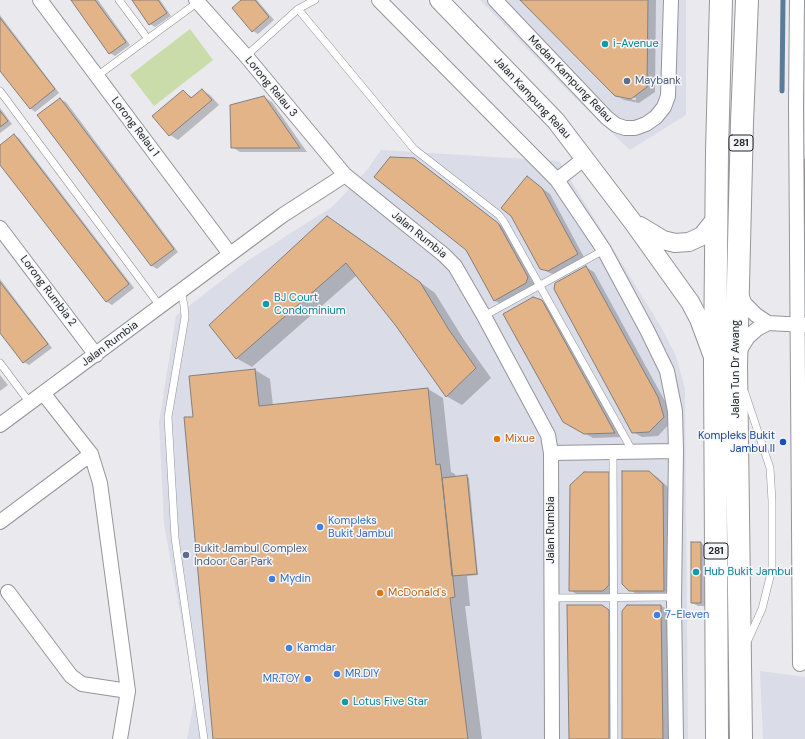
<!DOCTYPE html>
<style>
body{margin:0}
canvas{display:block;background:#e9e9ee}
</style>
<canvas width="805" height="739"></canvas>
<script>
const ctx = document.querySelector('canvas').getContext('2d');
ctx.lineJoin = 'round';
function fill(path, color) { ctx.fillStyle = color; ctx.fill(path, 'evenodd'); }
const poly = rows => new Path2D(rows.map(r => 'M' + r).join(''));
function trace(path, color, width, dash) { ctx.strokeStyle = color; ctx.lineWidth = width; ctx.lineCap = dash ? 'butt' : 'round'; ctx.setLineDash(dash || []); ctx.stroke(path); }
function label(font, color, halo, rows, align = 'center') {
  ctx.font = font + ' "DM Sans",sans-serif'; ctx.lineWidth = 3; ctx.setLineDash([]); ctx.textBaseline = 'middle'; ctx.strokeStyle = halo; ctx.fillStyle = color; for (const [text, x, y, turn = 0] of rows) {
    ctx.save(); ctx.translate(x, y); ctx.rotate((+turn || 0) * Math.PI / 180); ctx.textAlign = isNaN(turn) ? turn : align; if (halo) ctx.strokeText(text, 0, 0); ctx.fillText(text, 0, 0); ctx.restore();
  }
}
fill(poly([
 [480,0,686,0,686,115,630,150,575,98],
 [381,150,559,161,661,327,676,356,685,389,688,739,187,739,195,696,164,524,159,422,176,316,247,261,332,207,367,170],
 [760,671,805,677,805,739,763,739]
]), '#dadce8');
fill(poly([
 [190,29,213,60,154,106,130,75]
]), '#cadcaa');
fill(poly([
 [72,0,98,0,130,45,115,56,110,53],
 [133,0,160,0,171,16,155,27,150,24],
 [243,0,257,0,274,20,258,34,253,31],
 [522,0,656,0,655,92,639,103,624,100,620,98,636,100,636,98,616,96,618,97,615,96],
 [0,15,59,93,35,112,30,108,0,69],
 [202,90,210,95,219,105,178,140,170,135,183,91,193,98],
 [264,97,272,102,307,152,240,152,232,147],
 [60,99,66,102,178,252,157,269,152,266,39,116],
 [0,108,12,124,0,133],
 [14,135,19,138,134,288,112,305,107,302,0,163,0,146],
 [422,164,506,229,536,282,534,287,502,305,494,300],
 [527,177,550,194,585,259,556,275,550,273,541,268],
 [327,217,342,226,435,293,464,340,491,378,462,405,446,396,397,326,357,275,252,367,236,358],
 [586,267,594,272,666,403,671,422,658,436,642,437,633,432],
 [0,279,52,348,29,365,24,362,0,331],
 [542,301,550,306,622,437,593,438,563,421],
 [255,370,270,379,273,406,428,389,443,398,451,472,455,474,456,477,466,476,469,478,478,575,467,576,470,606,465,606,482,739,214,739,194,418],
 [0,375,8,385,0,391],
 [649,472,657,477,671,490,672,595,638,595,630,590],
 [608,473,616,478,617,590,612,595,578,595,570,590],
 [692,543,701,543,706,546,706,606,698,606,692,603],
 [602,606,611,611,617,739,570,739],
 [627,606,661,606,669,610,671,739,623,739]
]), '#0003');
trace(poly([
 [782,91,783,0]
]), '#597c99', 5);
const building = poly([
 [71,0,95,0,126,42,109,54,71,0],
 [132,0,158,0,167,13,149,25,132,0],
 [241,0,255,0,269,17,252,32,232,8,241,0],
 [520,0,648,0,647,87,631,99,615,96,520,0],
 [0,18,55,89,30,109,0,71,0,18],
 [202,89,212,100,169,136,152,116,183,90,191,98,202,89],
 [264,96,300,148,231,148,230,105,264,96],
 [60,98,174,249,151,266,37,115,60,98],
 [0,111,8,121,0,127,0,111],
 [14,134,129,284,106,302,0,165,0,145,14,134],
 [390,157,414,158,498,223,528,277,526,283,494,301,466,250,374,177,390,157],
 [805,159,805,305,803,303,805,159],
 [527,176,542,188,578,254,548,271,540,269,511,216,501,208,527,176],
 [327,216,420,282,449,330,476,368,446,397,396,326,346,263,236,359,209,325,327,216],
 [586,266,658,397,664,417,649,432,632,433,554,289,555,283,586,266],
 [0,282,48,344,23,363,0,333,0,282],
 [533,297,542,300,615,433,584,434,563,422,503,314,533,297],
 [255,369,259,406,428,388,436,465,440,464,442,478,455,597,450,598,468,739,213,739,184,417,193,417,189,376,255,369],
 [622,471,649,471,663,484,664,591,629,591,622,584,622,471],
 [584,472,609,472,609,585,603,591,569,591,570,485,584,472],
 [467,475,477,574,452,576,442,478,467,475],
 [691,542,701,542,701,603,691,603,691,542],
 [567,605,602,605,609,610,609,739,569,739,567,605],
 [627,605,661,605,663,739,622,739,622,611,627,605]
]);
fill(building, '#e4b489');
trace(building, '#84807d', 1);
const service = poly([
 [119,0,148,39],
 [298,9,414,149,499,215,504,222,633,452],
 [246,56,298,9,315,0],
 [97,76,198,2],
 [0,91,160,306],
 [181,291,184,305,185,317,168,417,175,538,204,739],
 [484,316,604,250],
 [0,363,30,403],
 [745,393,770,468,772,501,772,569,762,609,748,640],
 [613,452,614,739],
 [552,598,674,597]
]);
const minor = poly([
 [40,0,230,254],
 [196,0,246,56,345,175,444,255,455,266,484,316,548,435,551,453,552,739],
 [379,0,557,180,604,250,647,330,667,371,675,411,676,451,674,601,676,739],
 [495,0,607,118,616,125,625,128,635,128,646,124,656,117,664,107,668,96,671,0],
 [797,0,796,106,800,664],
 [557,180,585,158],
 [0,228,96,355],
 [739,291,745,304,756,315,768,323,805,325],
 [739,353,741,348,748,337,757,329,768,323],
 [43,393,91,454,100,483,128,691,120,739],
 [0,425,283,215,345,175],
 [551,453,676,451],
 [0,522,91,454],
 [8,592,71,676,82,684,128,691]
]);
const tertiary = poly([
 [439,0,556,121,632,221,690,302,699,319,713,357],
 [640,226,663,240,675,243,689,242,702,236,718,216]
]);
const primary = poly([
 [717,739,715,363,717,151,721,0],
 [741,739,736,366,742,122,747,0]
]);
trace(service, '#949599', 8);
trace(minor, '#949599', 16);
trace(tertiary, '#949599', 20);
trace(primary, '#949599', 24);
trace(service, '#fff', 7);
trace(minor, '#fff', 14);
trace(tertiary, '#fff', 18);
trace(primary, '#fff', 22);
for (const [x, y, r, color] of [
 [605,44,4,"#0f9aa8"],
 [627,81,4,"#5c6f8a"],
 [266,304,4,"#0f9aa8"],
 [497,439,4,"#e8710a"],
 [783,442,4,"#1a4fb4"],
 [320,527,4,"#3f7fe0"],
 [186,555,4,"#5c6f8a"],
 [696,572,4,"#0f9aa8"],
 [272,579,4,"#3f7fe0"],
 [380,593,4,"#e8710a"],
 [657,615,4,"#3f7fe0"],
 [289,648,4,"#3f7fe0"],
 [337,674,4,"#3f7fe0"],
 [308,679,4,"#3f7fe0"],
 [345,702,4,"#0f9aa8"]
]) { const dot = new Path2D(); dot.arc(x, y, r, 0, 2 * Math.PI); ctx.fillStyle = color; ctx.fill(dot); trace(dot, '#f6f7fb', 1.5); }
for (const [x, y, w] of [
 [741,143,24],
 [716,551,24]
]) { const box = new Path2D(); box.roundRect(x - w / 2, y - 8, w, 16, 3); ctx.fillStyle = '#f6f7fb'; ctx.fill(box); trace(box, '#242426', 1); }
label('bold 10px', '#242426', null, [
 ["281",741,143],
 ["281",716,551]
]);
label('11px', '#0d838f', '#f6f7fb', [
 ["i-Avenue",613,44],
 ["BJ Court",274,298],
 ["Condominium",274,311],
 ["Hub Bukit Jambul",704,572],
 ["Lotus Five Star",353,702]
], 'left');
label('11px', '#242426', '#f6f7fb', [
 ["Medan Kampung Relau",570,79,46],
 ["Lorong Relau 3",271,87,50],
 ["Jalan Kampung Relau",532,98,47],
 ["Lorong Relau 1",135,127,53],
 ["Jalan Rumbia",419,235,39],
 ["Lorong Rumbia 2",48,291,53],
 ["Jalan Rumbia",110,344,-37],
 ["Jalan Tun Dr Awang",736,369,-90],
 ["Jalan Rumbia",551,530,-90]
]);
label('11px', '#4e5e75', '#f6f7fb', [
 ["Maybank",635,81],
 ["Bukit Jambul Complex",194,549],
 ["Indoor Car Park",194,562]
], 'left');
label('11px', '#164399', '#f6f7fb', [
 ["Kompleks Bukit",775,436],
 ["Jambul II",775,449]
], 'right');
label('11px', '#c56008', '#f6f7fb', [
 ["Mixue",505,439],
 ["McDonald's",388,593]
], 'left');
label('11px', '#366cbe', '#f6f7fb', [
 ["Kompleks",328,521],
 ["Bukit Jambul",328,534],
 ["Mydin",280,579],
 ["7-Eleven",665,615],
 ["Kamdar",297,648],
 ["MR.DIY",345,674],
 ["MR.TOY",300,679,"right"]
], 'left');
</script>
